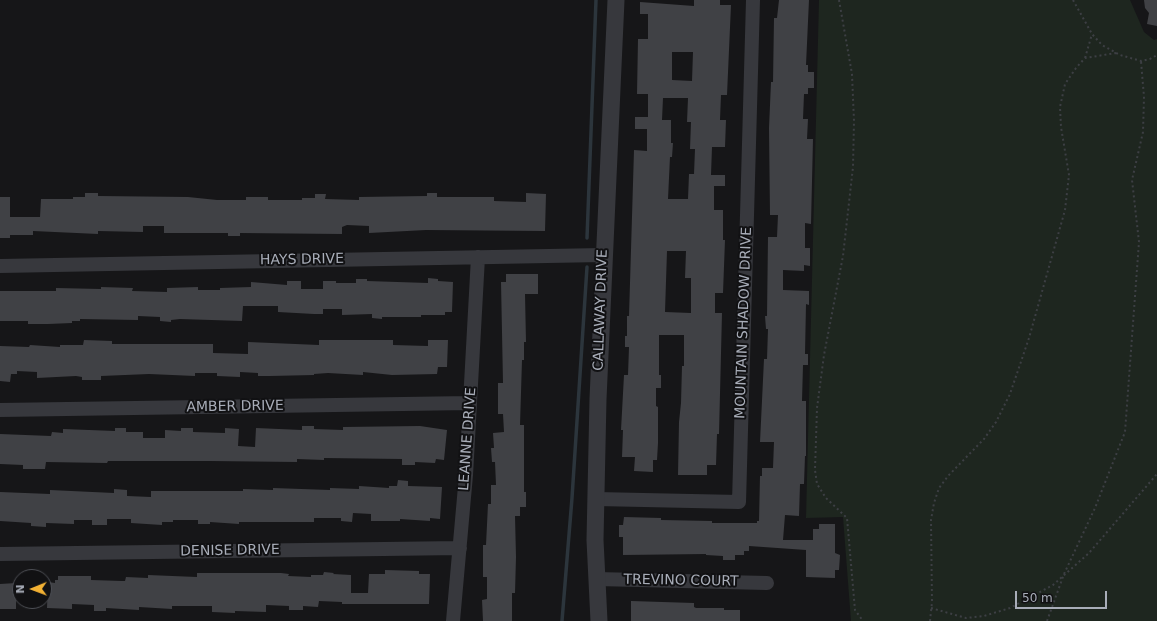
<!DOCTYPE html>
<style>
body{margin:0}
#map{position:relative;width:1157px;height:621px;overflow:hidden;background:#161618;font-family:"DejaVu Sans",sans-serif}
canvas{display:block}
.north{position:absolute;left:12px;top:569px;width:40px;height:40px;box-sizing:border-box;background:#111113;border:1px solid #4d4f55;border-radius:50%;rotate:269deg;font-size:11px;font-weight:700;line-height:16px;text-align:center;color:#a8adb8}
.north::after{content:'';display:block;margin:auto;width:14px;height:18px;background:#f2b134;clip-path:polygon(50% 0,100% 100%,50% 72%,0 100%)}
.scale{position:absolute;left:1015px;top:591px;width:92px;height:18px;box-sizing:border-box;border:2px solid #a8adb8;border-top:0;padding-left:5px;font-size:12px;line-height:14px;white-space:nowrap;color:#a8adb8;-webkit-text-stroke:3px #111113;paint-order:stroke}
</style>
<div id="map">
<canvas width="1157" height="621"></canvas>
<div class="north">N</div>
<div class="scale">50 m</div>
</div>
<script>
const ctx = document.querySelector('canvas').getContext('2d');
ctx.lineJoin = 'round';
function fill(path, color) { ctx.fillStyle = color; ctx.fill(path, 'evenodd'); }
const poly = rows => new Path2D(rows.map(r => 'M' + r).join(''));
function trace(path, color, width, dash) { ctx.strokeStyle = color; ctx.lineWidth = width; ctx.lineCap = dash ? 'butt' : 'round'; ctx.setLineDash(dash || []); ctx.stroke(path); }
function label(font, color, halo, rows, align = 'center') {
  ctx.font = font + ' "DejaVu Sans",sans-serif'; ctx.lineWidth = 4; ctx.setLineDash([]); ctx.textBaseline = 'middle'; ctx.strokeStyle = halo; ctx.fillStyle = color; for (const [text, x, y, turn = 0] of rows) {
    ctx.save(); ctx.translate(x, y); ctx.rotate((+turn || 0) * Math.PI / 180); ctx.textAlign = isNaN(turn) ? turn : align; if (halo) ctx.strokeText(text, 0, 0); ctx.fillText(text, 0, 0); ctx.restore();
  }
}
fill(poly([
 [819,0,1130,0,1144,32,1154,40,1157,39,1157,621,851,621,843,517,806,518]
]), '#1e261f');
trace(poly([
 [587,238,596,0],
 [562,621,572,498,587,267]
]), '#2c353c', 3.5);
fill(poly([
 [694,0,720,0,720,5,731,5,727,95,721,95,720,120,726,120,725,147,712,147,711,175,725,175,725,186,714,186,714,210,723,210,723,240,725,240,723,293,715,293,715,313,722,313,719,434,717,434,716,465,707,465,707,475,678,475,679,422,681,403,682,366,684,366,684,335,659,335,659,375,661,375,661,388,656,388,656,406,658,407,658,443,657,460,653,460,653,472,634,471,635,457,622,457,623,430,621,430,624,375,628,375,629,347,625,347,625,336,627,336,627,316,629,316,634,150,647,151,647,129,635,129,635,117,648,117,648,94,637,94,638,39,648,39,648,14,640,14,640,2,694,6],
 [672,52,693,52,692,81,672,80],
 [663,98,688,98,687,122,691,122,690,149,695,149,694,174,689,174,688,199,668,199,670,157,672,157,673,143,671,143,671,120,662,120],
 [667,251,686,251,685,278,691,278,691,313,665,312],
 [779,0,809,0,806,65,808,65,808,72,814,72,814,88,808,88,808,94,804,94,803,119,808,119,807,139,813,139,811,224,805,223,805,248,810,248,810,266,804,265,804,271,783,270,783,290,809,291,809,305,806,304,805,354,808,354,808,365,803,365,802,401,806,401,806,456,805,456,804,484,800,484,799,516,785,515,783,540,813,540,813,529,819,529,819,524,835,524,835,553,840,555,839,570,835,570,835,578,806,577,806,550,749,546,749,551,744,551,744,555,735,555,735,560,723,560,723,556,706,555,706,554,623,555,623,537,619,537,619,525,623,525,624,517,661,518,661,520,712,521,712,523,757,523,757,521,759,521,760,476,762,476,762,468,773,468,774,442,760,442,764,359,767,359,768,329,766,329,765,316,767,316,768,237,777,237,778,215,770,215,769,128,771,82,773,82,774,18,777,18],
 [1144,0,1157,0,1157,26,1147,24,1149,13,1145,8],
 [85,193,98,193,98,196,188,197,217,200,246,200,246,197,268,197,268,200,302,200,302,198,315,198,315,194,326,194,325,199,359,200,359,197,427,196,427,193,437,193,437,197,494,197,494,201,526,202,526,193,546,194,545,231,426,230,369,233,369,226,347,225,342,227,342,234,240,233,240,236,228,236,228,233,164,233,164,226,143,226,143,232,98,231,98,234,33,231,33,235,10,235,10,238,0,238,0,197,10,197,10,217,40,217,41,199,73,199,73,197,85,197],
 [506,274,538,274,538,294,525,294,526,342,524,342,524,360,522,360,520,425,524,425,524,492,526,492,526,507,520,507,520,516,515,516,516,557,515,593,512,593,512,621,483,621,482,600,487,599,487,577,483,577,483,545,486,545,488,504,491,504,491,485,496,485,495,462,492,462,491,448,494,448,493,433,504,432,503,414,498,414,498,383,503,383,501,282,506,282],
 [428,278,438,279,438,281,453,282,452,312,445,312,445,315,421,315,421,317,382,317,382,319,372,318,372,314,342,315,342,309,323,309,323,314,314,314,278,312,278,306,243,306,242,321,180,319,171,320,171,322,160,321,160,317,138,316,138,320,80,319,80,321,72,321,72,323,48,324,28,324,28,321,0,321,0,291,56,291,56,288,101,289,101,287,133,288,132,291,167,292,167,288,198,287,198,290,220,290,220,288,251,287,251,282,287,285,287,281,301,281,301,289,323,289,323,281,336,281,336,283,356,283,356,279,367,279,367,281,428,283],
 [84,340,112,341,112,344,213,344,213,353,248,354,248,342,319,345,319,340,393,340,393,345,428,346,428,340,448,340,447,367,438,367,437,374,392,375,363,372,363,375,328,373,314,374,314,375,270,376,258,376,258,373,240,372,240,377,217,376,217,373,195,373,195,376,149,374,101,376,101,380,82,380,82,377,76,376,37,378,37,372,17,371,17,374,11,374,10,382,0,381,0,346,29,347,30,345,60,347,60,345,83,345],
 [302,426,314,426,314,429,343,430,343,427,420,426,447,430,444,460,436,459,435,463,415,462,415,465,402,465,402,459,324,458,324,460,297,459,297,462,210,461,108,461,107,463,46,462,45,469,23,469,23,465,0,464,0,434,51,436,52,432,63,433,63,429,115,431,115,428,126,428,126,432,143,432,143,438,165,438,165,430,181,431,181,428,193,428,193,432,225,433,225,428,239,429,238,446,255,447,256,428,302,430],
 [398,480,408,481,408,486,442,487,440,519,430,518,430,521,400,519,400,521,371,521,371,514,353,513,352,522,341,521,341,518,314,518,314,522,239,522,239,524,210,522,210,524,198,524,198,520,173,520,173,522,162,522,162,525,131,523,131,519,107,519,107,525,92,525,92,520,74,520,74,524,46,523,46,527,31,526,31,523,0,521,0,492,50,494,50,490,114,493,114,489,127,490,127,496,151,497,151,491,243,491,243,489,273,490,273,488,330,490,330,488,359,489,359,486,389,488,389,486,397,486],
 [385,570,419,571,419,574,430,574,429,604,342,604,342,602,319,601,318,607,303,606,303,610,289,610,289,606,266,605,266,612,235,611,235,613,212,612,212,606,172,606,172,609,139,607,139,610,106,608,106,611,94,611,94,605,72,604,72,609,47,608,48,582,55,583,55,580,58,580,58,576,91,576,91,580,122,581,125,581,126,577,148,578,148,575,197,577,197,573,281,573,289,574,288,576,311,577,311,575,323,575,324,572,334,573,333,574,351,575,351,593,368,593,369,574,385,574],
 [16,583,16,609,0,609,0,584],
 [631,601,694,603,694,607,696,608,724,608,724,610,740,610,740,621,631,621]
]), '#404145');
trace(poly([
 [839,0,852,74,854,121,853,167,843,256,824,355,817,408,815,470,817,484,826,498,847,518,855,610,863,621],
 [1073,0,1092,34,1102,45,1120,55,1141,61,1150,59,1157,55],
 [1085,58,1092,34],
 [931,608,966,618,984,616,1010,608,1053,585,1089,553,1157,474],
 [930,621,932,602,931,520,934,503,939,488,948,476,984,439,996,422,1010,394,1029,338,1065,210,1069,175,1061,127,1060,107,1065,84,1076,68,1085,58,1116,53],
 [1047,621,1064,574,1095,508,1125,432,1139,242,1132,180,1143,132,1144,97,1141,61]
]), '#3d3f44', 2, [2, 3]);
trace(poly([
 [0,266,603,255],
 [0,410,470,403],
 [596,499,739,502,753,0],
 [0,554,460,548],
 [596,579,767,583],
 [453,621,466,475,478,257]
]), '#37383d', 14);
trace(poly([
 [599,621,595,540,598,399,616,0]
]), '#37383d', 17);
label('14px', '#a8adb8', '#111113', [
 ["HAYS DRIVE",302,260,-1],
 ["CALLAWAY DRIVE",601,310,-88],
 ["MOUNTAIN SHADOW DRIVE",744,323,-88],
 ["AMBER DRIVE",235,407,-1],
 ["LEANNE DRIVE",468,439,-86],
 ["DENISE DRIVE",230,551,-1],
 ["TREVINO COURT",681,581,1]
]);
</script>
